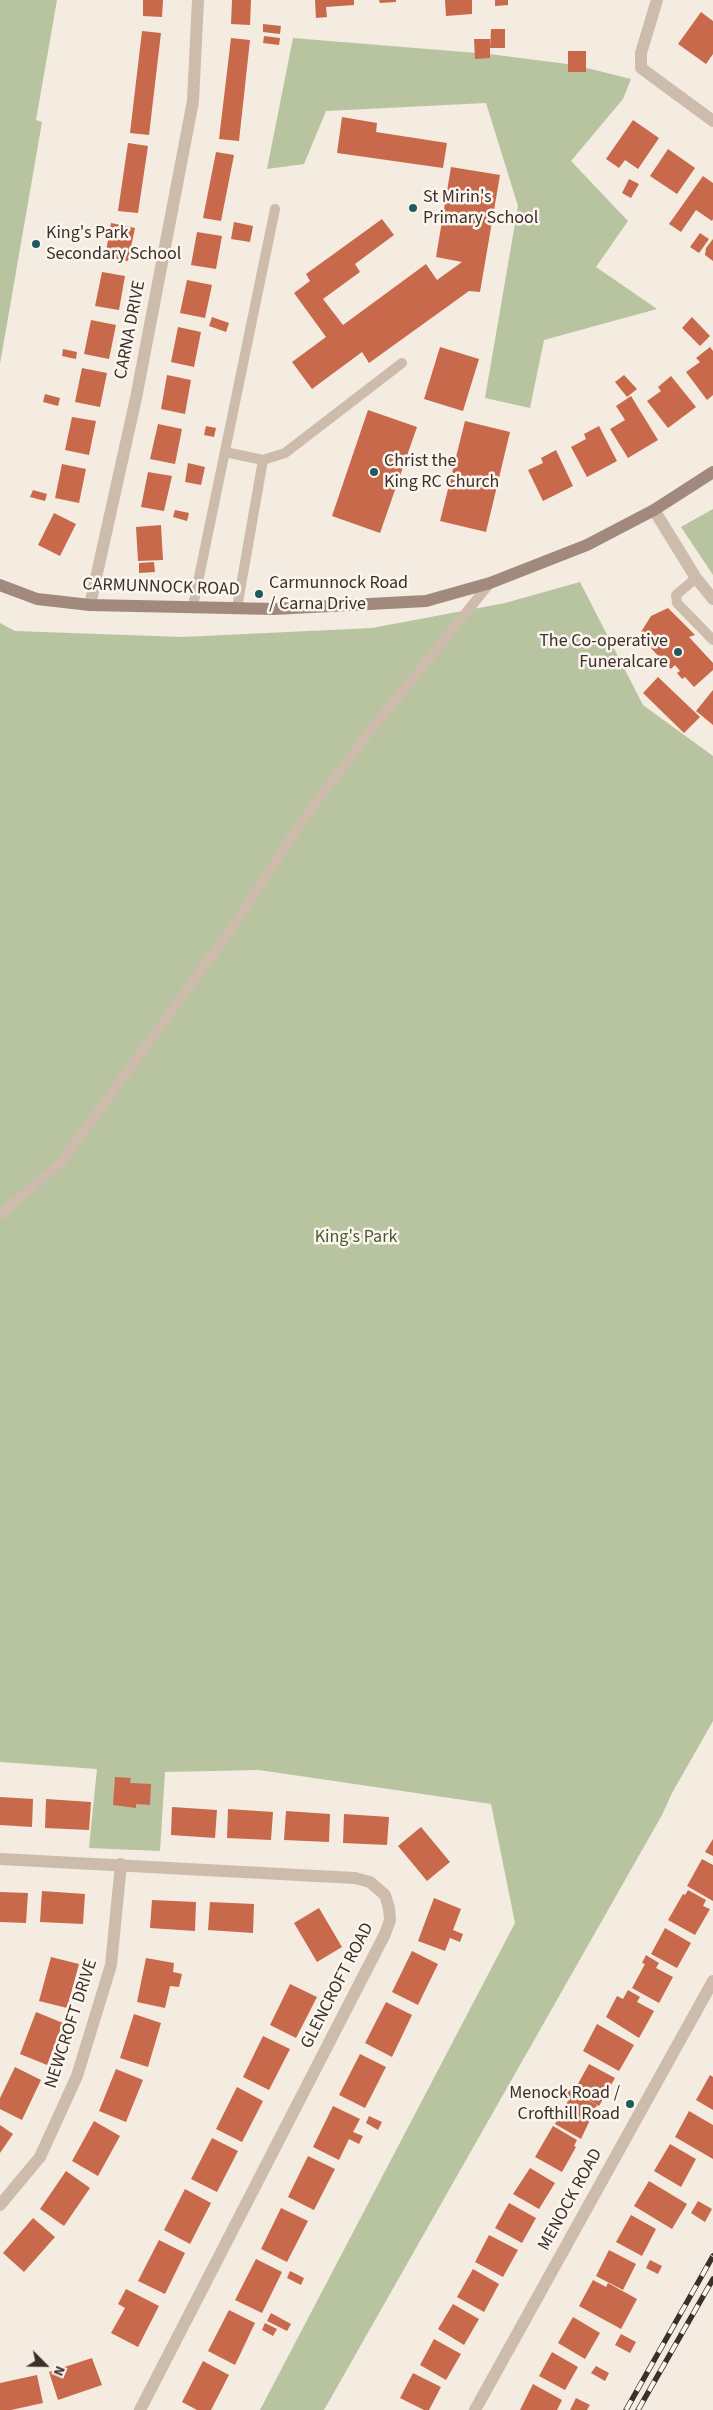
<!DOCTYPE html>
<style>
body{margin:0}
#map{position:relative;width:713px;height:2410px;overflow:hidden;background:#f4ebe1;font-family:"Source Sans 3",sans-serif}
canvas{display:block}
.north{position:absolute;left:20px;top:2340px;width:50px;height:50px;-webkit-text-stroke:4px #fbf5ee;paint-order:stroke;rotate:113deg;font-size:14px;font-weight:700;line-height:20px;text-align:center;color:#3b302b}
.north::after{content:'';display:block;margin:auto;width:18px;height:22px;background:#3b302b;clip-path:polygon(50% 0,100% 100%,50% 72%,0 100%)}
</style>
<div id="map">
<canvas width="713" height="2410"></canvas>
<div class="north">N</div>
</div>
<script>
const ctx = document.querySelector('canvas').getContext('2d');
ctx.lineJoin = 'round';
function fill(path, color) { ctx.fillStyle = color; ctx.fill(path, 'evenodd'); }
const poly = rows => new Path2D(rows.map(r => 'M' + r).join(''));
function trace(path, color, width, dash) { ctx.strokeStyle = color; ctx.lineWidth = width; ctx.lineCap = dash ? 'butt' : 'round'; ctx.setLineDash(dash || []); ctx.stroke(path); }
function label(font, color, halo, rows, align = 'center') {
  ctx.font = font + ' "Source Sans 3",sans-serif'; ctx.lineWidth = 5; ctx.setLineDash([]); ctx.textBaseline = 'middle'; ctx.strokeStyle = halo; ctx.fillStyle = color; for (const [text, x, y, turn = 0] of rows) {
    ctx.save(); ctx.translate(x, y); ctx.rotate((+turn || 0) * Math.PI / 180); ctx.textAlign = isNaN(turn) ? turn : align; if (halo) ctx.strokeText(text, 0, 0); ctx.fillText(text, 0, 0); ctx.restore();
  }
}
fill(poly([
 [0,0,57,0,36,120,42,122,0,364],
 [293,38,489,54,575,65,631,79,623,99,571,161,628,221,596,267,657,309,544,340,530,408,485,398,518,206,486,103,326,111,304,164,267,169],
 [713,509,713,575,681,527],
 [580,582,643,705,713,756,713,1721,672,1793,662,1815,324,2410,260,2410,515,1923,491,1804,259,1770,165,1772,160,1851,89,1848,97,1769,0,1762,0,623,15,631,182,637,372,628,505,603]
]), '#b8c4a0');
fill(poly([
 [143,0,163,0,162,17,143,16],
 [232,0,251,0,250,25,231,24],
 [315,0,354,0,354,5,326,7,327,17,316,18],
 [379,0,396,0,396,2,380,3],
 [445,0,472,0,472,14,446,16],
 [495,0,508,0,508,5,495,6],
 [701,12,713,21,713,54,706,64,678,44],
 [263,24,281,26,280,34,263,32],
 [491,29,505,29,505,48,490,48],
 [142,31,161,33,149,135,130,133],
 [264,36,280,38,279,45,263,43],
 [231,38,250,40,239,141,219,139],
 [474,39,490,39,490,58,475,59],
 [568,51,586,51,586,72,568,72],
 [342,117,377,123,376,132,447,143,443,168,337,153],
 [633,120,659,138,638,169,625,160,619,168,606,159],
 [128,143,148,146,138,213,118,211],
 [668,149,695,168,677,194,650,176],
 [216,152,234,155,221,221,203,218],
 [451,167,500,175,480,292,469,291,369,363,362,352,312,389,292,362,326,337,294,293,310,281,306,274,382,219,394,235,355,264,360,272,323,299,343,325,426,264,437,280,462,262,436,257],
 [703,176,713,183,713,219,712,221,696,210,681,232,669,224],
 [629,179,639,184,631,198,622,193],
 [234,222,253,226,250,242,231,239],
 [111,223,135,228,128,261,105,257],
 [197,232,222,236,216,269,191,265],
 [700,233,709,239,699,253,690,247],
 [713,239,713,261,705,255,706,248],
 [102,272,125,276,119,310,95,306],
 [187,280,212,285,205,318,180,313],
 [212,317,229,323,226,332,209,326],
 [692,317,710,336,700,346,682,328],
 [91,320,116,325,109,359,84,354],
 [178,327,201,332,194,367,171,362],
 [440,347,479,359,463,411,424,399],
 [710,347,713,351,713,395,707,400,686,372,700,362,696,358],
 [63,349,77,352,76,359,62,356],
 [82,368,107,373,100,407,75,402],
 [167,375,191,380,185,414,161,409],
 [624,375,637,389,627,397,615,382],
 [671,376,696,407,668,428,647,401,661,391,658,387],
 [45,394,60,398,58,406,43,402],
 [631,396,658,440,628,458,610,429,625,420,616,406],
 [368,410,417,427,380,533,332,516],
 [72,417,96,421,89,455,65,450],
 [465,421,510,432,486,532,440,521],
 [158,424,182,429,175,464,150,459],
 [206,426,216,428,214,437,204,435],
 [599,426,617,461,587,477,571,447,586,439,584,434],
 [556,450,573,486,543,501,528,470,543,463,541,458],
 [188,463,205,467,201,485,185,482],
 [62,464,86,469,79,503,55,498],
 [148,472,172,476,164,511,141,507],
 [33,490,47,494,45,501,30,497],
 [175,510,189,513,187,521,173,517],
 [54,513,76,524,60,556,38,545],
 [161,525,163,560,138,561,136,527],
 [154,562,155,572,139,573,139,563],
 [668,608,695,635,689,637,713,663,713,670,694,687,685,677,682,679,677,673,680,671,675,665,671,669,666,664,670,660,667,657,663,661,649,646,652,644,641,632,651,616],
 [658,677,700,717,684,733,643,693],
 [713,690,713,725,696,711],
 [115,1777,131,1778,130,1783,151,1784,150,1805,136,1804,136,1808,113,1805],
 [0,1797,33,1799,32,1827,0,1825],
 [46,1799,91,1802,89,1830,45,1828],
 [172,1807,217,1810,215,1838,171,1835],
 [228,1809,273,1812,271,1840,227,1838],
 [286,1811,330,1814,329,1842,284,1840],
 [344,1814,389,1817,387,1845,343,1843],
 [421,1827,450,1862,427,1881,398,1846],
 [713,1839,713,1856,705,1852],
 [702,1859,713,1865,713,1901,687,1886],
 [688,1890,706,1900,703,1906,710,1909,695,1935,668,1920,683,1894,685,1895],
 [42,1891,85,1894,83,1924,40,1922],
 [0,1892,28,1893,26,1923,0,1922],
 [434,1898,461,1909,453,1930,463,1934,460,1942,450,1938,445,1951,418,1941],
 [152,1900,196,1902,195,1931,150,1928],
 [210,1902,254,1904,253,1933,208,1930],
 [319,1908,342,1947,317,1962,294,1923],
 [665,1928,691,1943,677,1968,651,1954],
 [412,1951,438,1964,418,2005,392,1992],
 [646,1955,659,1963,656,1968,673,1977,659,2003,632,1988,645,1964,642,1963],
 [51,1957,79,1964,67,2008,39,2001],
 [146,1958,174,1963,173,1972,182,1974,179,1987,170,1986,165,2008,137,2002],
 [290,1984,317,1997,296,2038,270,2025],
 [628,1990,640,1997,637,2002,654,2011,639,2038,606,2017,617,1996,623,1999],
 [386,2002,412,2015,392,2057,365,2043],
 [36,2012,63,2023,47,2065,20,2054],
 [134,2014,161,2023,148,2067,120,2058],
 [597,2024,634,2045,619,2071,583,2051],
 [263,2036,290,2049,269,2090,243,2077],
 [360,2054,386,2067,365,2108,339,2095],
 [589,2064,615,2078,599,2106,574,2091],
 [15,2067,41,2080,22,2120,0,2109,0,2098],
 [116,2069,143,2080,126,2122,99,2111],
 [710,2075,713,2077,713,2110,696,2100],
 [237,2087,263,2101,242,2142,216,2129],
 [568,2089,597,2105,581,2139,555,2124,569,2099,564,2097],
 [333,2106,360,2119,353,2132,363,2136,359,2144,349,2139,339,2160,313,2147],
 [689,2111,713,2125,713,2159,675,2137],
 [369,2116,382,2122,378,2130,366,2123],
 [94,2121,120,2136,98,2176,72,2161],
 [0,2125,13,2134,0,2153],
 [553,2126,577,2140,574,2146,576,2147,562,2172,535,2157],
 [212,2138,238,2151,217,2192,191,2179],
 [670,2144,696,2159,681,2187,654,2171],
 [308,2156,335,2169,314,2210,288,2197],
 [530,2168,555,2183,539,2209,513,2194],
 [66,2171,90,2188,64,2226,40,2209],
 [649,2181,687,2204,672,2229,634,2206],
 [185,2189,211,2203,190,2244,164,2230],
 [698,2201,712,2209,705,2222,691,2213],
 [509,2203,536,2218,522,2243,495,2228],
 [281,2208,308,2221,287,2262,261,2249],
 [631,2215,656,2229,642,2256,616,2242],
 [33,2218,55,2237,24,2272,3,2253],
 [489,2235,518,2250,503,2277,475,2262],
 [159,2240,185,2253,165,2294,138,2281],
 [609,2250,636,2264,623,2290,596,2276],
 [256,2259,282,2272,262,2313,235,2300],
 [650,2260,662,2266,658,2274,646,2268],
 [473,2269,499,2284,484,2312,457,2297],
 [290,2271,304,2278,301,2285,287,2278],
 [593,2280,606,2287,608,2283,637,2299,621,2329,579,2306],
 [126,2289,159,2306,138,2347,111,2333,125,2308,118,2304],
 [453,2304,479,2319,464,2345,438,2329],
 [229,2310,255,2323,235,2365,208,2351],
 [271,2313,291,2324,287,2331,267,2321],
 [573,2317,600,2333,585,2359,558,2343],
 [265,2323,277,2329,273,2336,262,2330],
 [621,2334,636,2342,630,2353,615,2345],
 [434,2339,461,2354,446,2380,420,2365],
 [552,2352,578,2367,565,2390,539,2376],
 [92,2358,102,2385,58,2400,49,2372],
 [203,2361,229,2375,211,2410,197,2410,182,2402],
 [596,2366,609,2373,605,2381,591,2373],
 [413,2373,441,2387,429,2410,424,2410,400,2398],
 [37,2375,43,2403,11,2410,0,2410,0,2383],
 [533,2384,562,2400,557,2410,520,2410],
 [576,2398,590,2405,587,2410,570,2410]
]), '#c8694b');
trace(poly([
 [225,452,263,460,285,453,402,363],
 [696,578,676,595,677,603,713,640],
 [193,606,275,209],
 [237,608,263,460],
 [0,1215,62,1161,229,932,302,821,371,730,490,583]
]), '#cdbbac', 10);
trace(poly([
 [657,0,641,53,641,68,713,121],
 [654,510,696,578,713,599],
 [90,605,136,398,193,101,198,0],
 [0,1859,355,1878,370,1882,385,1895,389,1908,390,1920,385,1934,140,2410],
 [0,2205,40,2157,77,2076,111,1965,121,1864]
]), '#cdbbac', 12);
trace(poly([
 [475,2410,713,1981]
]), '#cdbbac', 12);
trace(poly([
 [0,585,37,599,90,605,274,609,426,601,490,583,587,545,654,510,713,472]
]), '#a18a7d', 12);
const rail = poly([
 [626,2410,713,2256],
 [638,2410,713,2279]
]);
trace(rail, '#3b302b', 5.5);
trace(rail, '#fbf5ee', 4, [11]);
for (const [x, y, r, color] of [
 [413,208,5,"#1f5a5e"],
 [36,244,5,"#1f5a5e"],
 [374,472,5,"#1f5a5e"],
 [259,594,5,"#1f5a5e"],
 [678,652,5,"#1f5a5e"],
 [630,2104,5,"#1f5a5e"]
]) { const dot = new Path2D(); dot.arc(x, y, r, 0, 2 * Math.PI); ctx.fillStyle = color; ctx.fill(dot); trace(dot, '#fbf5ee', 2); }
label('18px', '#3b302b', '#fbf5ee', [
 ["St Mirin's",423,198],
 ["Primary School",423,219],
 ["King's Park",46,234],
 ["Secondary School",46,255],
 ["Christ the",384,462],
 ["King RC Church",384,483],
 ["Carmunnock Road",269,584],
 ["/ Carna Drive",269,605],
 ["The Co-operative",668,642,"right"],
 ["Funeralcare",668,663,"right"],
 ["Menock Road /",620,2094,"right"],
 ["Crofthill Road",620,2115,"right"]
], 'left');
label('18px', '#3b302b', '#fbf5ee', [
 ["CARNA DRIVE",131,330,-79],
 ["CARMUNNOCK ROAD",161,588,2],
 ["GLENCROFT ROAD",338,1986,-63],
 ["NEWCROFT DRIVE",72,2024,-72],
 ["MENOCK ROAD",571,2200,-61]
]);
label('18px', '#4a5a2e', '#fbf5ee', [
 ["King's Park",356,1238]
]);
</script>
